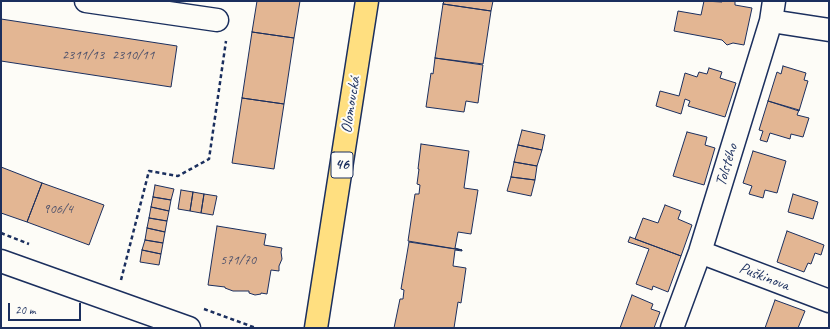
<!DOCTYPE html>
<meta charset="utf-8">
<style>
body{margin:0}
#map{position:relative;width:830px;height:329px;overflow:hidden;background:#fdfcf7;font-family:Caveat,sans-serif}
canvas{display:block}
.frame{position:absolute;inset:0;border:2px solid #1b2f5e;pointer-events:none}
.scale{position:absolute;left:8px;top:303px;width:73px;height:18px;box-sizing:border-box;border:2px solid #1b2f5e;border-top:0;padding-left:5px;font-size:12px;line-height:14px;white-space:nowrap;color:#1b2f5e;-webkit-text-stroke:3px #fdfcf7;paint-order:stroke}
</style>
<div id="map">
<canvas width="830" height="329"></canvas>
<div class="frame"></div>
<div class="scale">20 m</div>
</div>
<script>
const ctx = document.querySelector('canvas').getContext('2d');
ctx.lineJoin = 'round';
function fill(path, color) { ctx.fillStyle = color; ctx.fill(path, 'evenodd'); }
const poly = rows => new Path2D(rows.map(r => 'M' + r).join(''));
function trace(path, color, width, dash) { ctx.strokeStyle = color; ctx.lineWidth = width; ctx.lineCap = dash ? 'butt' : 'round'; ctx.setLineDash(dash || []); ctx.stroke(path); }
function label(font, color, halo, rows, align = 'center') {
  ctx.font = font + ' Caveat,sans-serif'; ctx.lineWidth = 4; ctx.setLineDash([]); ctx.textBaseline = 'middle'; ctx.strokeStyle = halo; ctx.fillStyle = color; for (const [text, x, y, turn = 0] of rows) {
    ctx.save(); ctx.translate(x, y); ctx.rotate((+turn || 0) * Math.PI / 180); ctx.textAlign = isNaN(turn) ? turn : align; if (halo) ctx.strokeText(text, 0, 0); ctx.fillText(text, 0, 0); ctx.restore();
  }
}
const building = poly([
 [257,1,300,1,294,38,252,32,257,1],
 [444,1,493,1,491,11,443,4,444,1],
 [704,1,722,2,723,1,735,1,735,5,752,8,744,45,733,43,727,45,722,40,674,31,678,11,701,15,704,1],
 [443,4,491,11,483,64,435,58,443,4],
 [1,19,177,46,171,87,1,61,1,19],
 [252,32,294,38,284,104,242,98,252,32],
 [435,58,483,65,478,103,466,101,464,112,426,107,431,73,433,74,435,58],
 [783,66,806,73,804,80,808,81,799,111,768,101,777,72,781,74,783,66],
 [709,68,722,72,720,78,736,83,725,117,688,106,690,101,685,99,681,114,656,106,660,91,679,96,685,73,697,77,699,72,707,74,709,68],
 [242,98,284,104,274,169,232,163,242,98],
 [768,101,799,110,797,115,809,118,803,137,791,134,790,139,770,133,767,142,760,140,763,131,759,130,768,101],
 [522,130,545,135,542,150,518,145,522,130],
 [687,132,707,137,705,145,715,148,704,185,673,176,687,132],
 [421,144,469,151,464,188,478,190,471,234,458,232,455,248,462,250,408,241,415,194,419,194,420,185,417,184,419,169,418,169,421,144],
 [518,145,542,150,537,166,514,162,518,145],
 [753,151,786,161,777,193,765,190,763,198,749,194,752,186,743,183,753,151],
 [514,162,537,166,535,180,511,177,514,162],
 [1,167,42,183,27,222,1,213,1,167],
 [511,177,535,180,531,196,507,191,511,177],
 [42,183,104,205,89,245,27,222,42,183],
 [155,185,174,189,171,200,153,197,155,185],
 [181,190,193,192,190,211,178,209,181,190],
 [193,192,204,194,201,213,190,211,193,192],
 [204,194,217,196,213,215,201,213,204,194],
 [793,194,818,202,813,219,788,212,793,194],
 [153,197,171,200,169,211,151,207,153,197],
 [665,205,681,211,678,219,692,225,681,256,635,239,643,218,658,223,665,205],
 [151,207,169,211,167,221,149,218,151,207],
 [149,218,167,221,165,232,147,228,149,218],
 [217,226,266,234,264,245,282,248,281,252,282,259,279,266,279,271,271,270,267,294,261,293,261,294,255,295,249,293,249,291,233,291,225,288,225,287,208,285,217,226],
 [147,228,165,232,163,243,145,240,147,228],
 [787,231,824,245,821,255,815,253,811,264,808,263,804,272,777,262,787,231],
 [630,237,681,256,668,292,653,286,652,290,636,284,649,249,628,242,630,237],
 [145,240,163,243,161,254,142,250,145,240],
 [409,242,462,250,462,251,455,250,453,266,466,268,461,303,458,302,454,328,394,328,400,299,403,299,404,290,401,289,409,242],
 [142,250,161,254,159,265,140,262,142,250],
 [632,295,653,304,651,309,660,312,654,328,620,328,632,295],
 [775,300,805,311,798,328,765,328,775,300]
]);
fill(building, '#e3b693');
trace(building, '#1b2f5e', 1);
const street = poly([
 [86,1,217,20],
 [771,21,829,30],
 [700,252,829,301],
 [1,261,189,328],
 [672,328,700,252,771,21,774,1]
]);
const primary = poly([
 [316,328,367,1]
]);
trace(street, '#1b2f5e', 25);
trace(primary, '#1b2f5e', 25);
trace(poly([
 [1,233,29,244],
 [121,280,149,171,178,176,209,159,226,41],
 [204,309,256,328]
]), '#1b2f5e', 2.5, [4, 3]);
trace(street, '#fdfcf7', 22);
trace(primary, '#ffdf80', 22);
label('14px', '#4d516b', null, [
 ["2311/13",83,55],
 ["2310/11",133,55],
 ["906/4",58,209],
 ["571/70",238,260]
]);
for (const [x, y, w] of [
 [342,165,22]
]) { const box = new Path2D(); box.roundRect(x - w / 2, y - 13, w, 26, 3); ctx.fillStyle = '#fdfcf7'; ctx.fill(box); trace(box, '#1b2f5e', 1); }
label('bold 15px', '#1b2f5e', null, [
 ["46",342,165]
]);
label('16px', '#1b2f5e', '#fdfcf7', [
 ["Olomoucká",351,105,-81],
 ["Tolstého",727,165,-73],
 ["Puškinova",764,277,21]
]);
</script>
